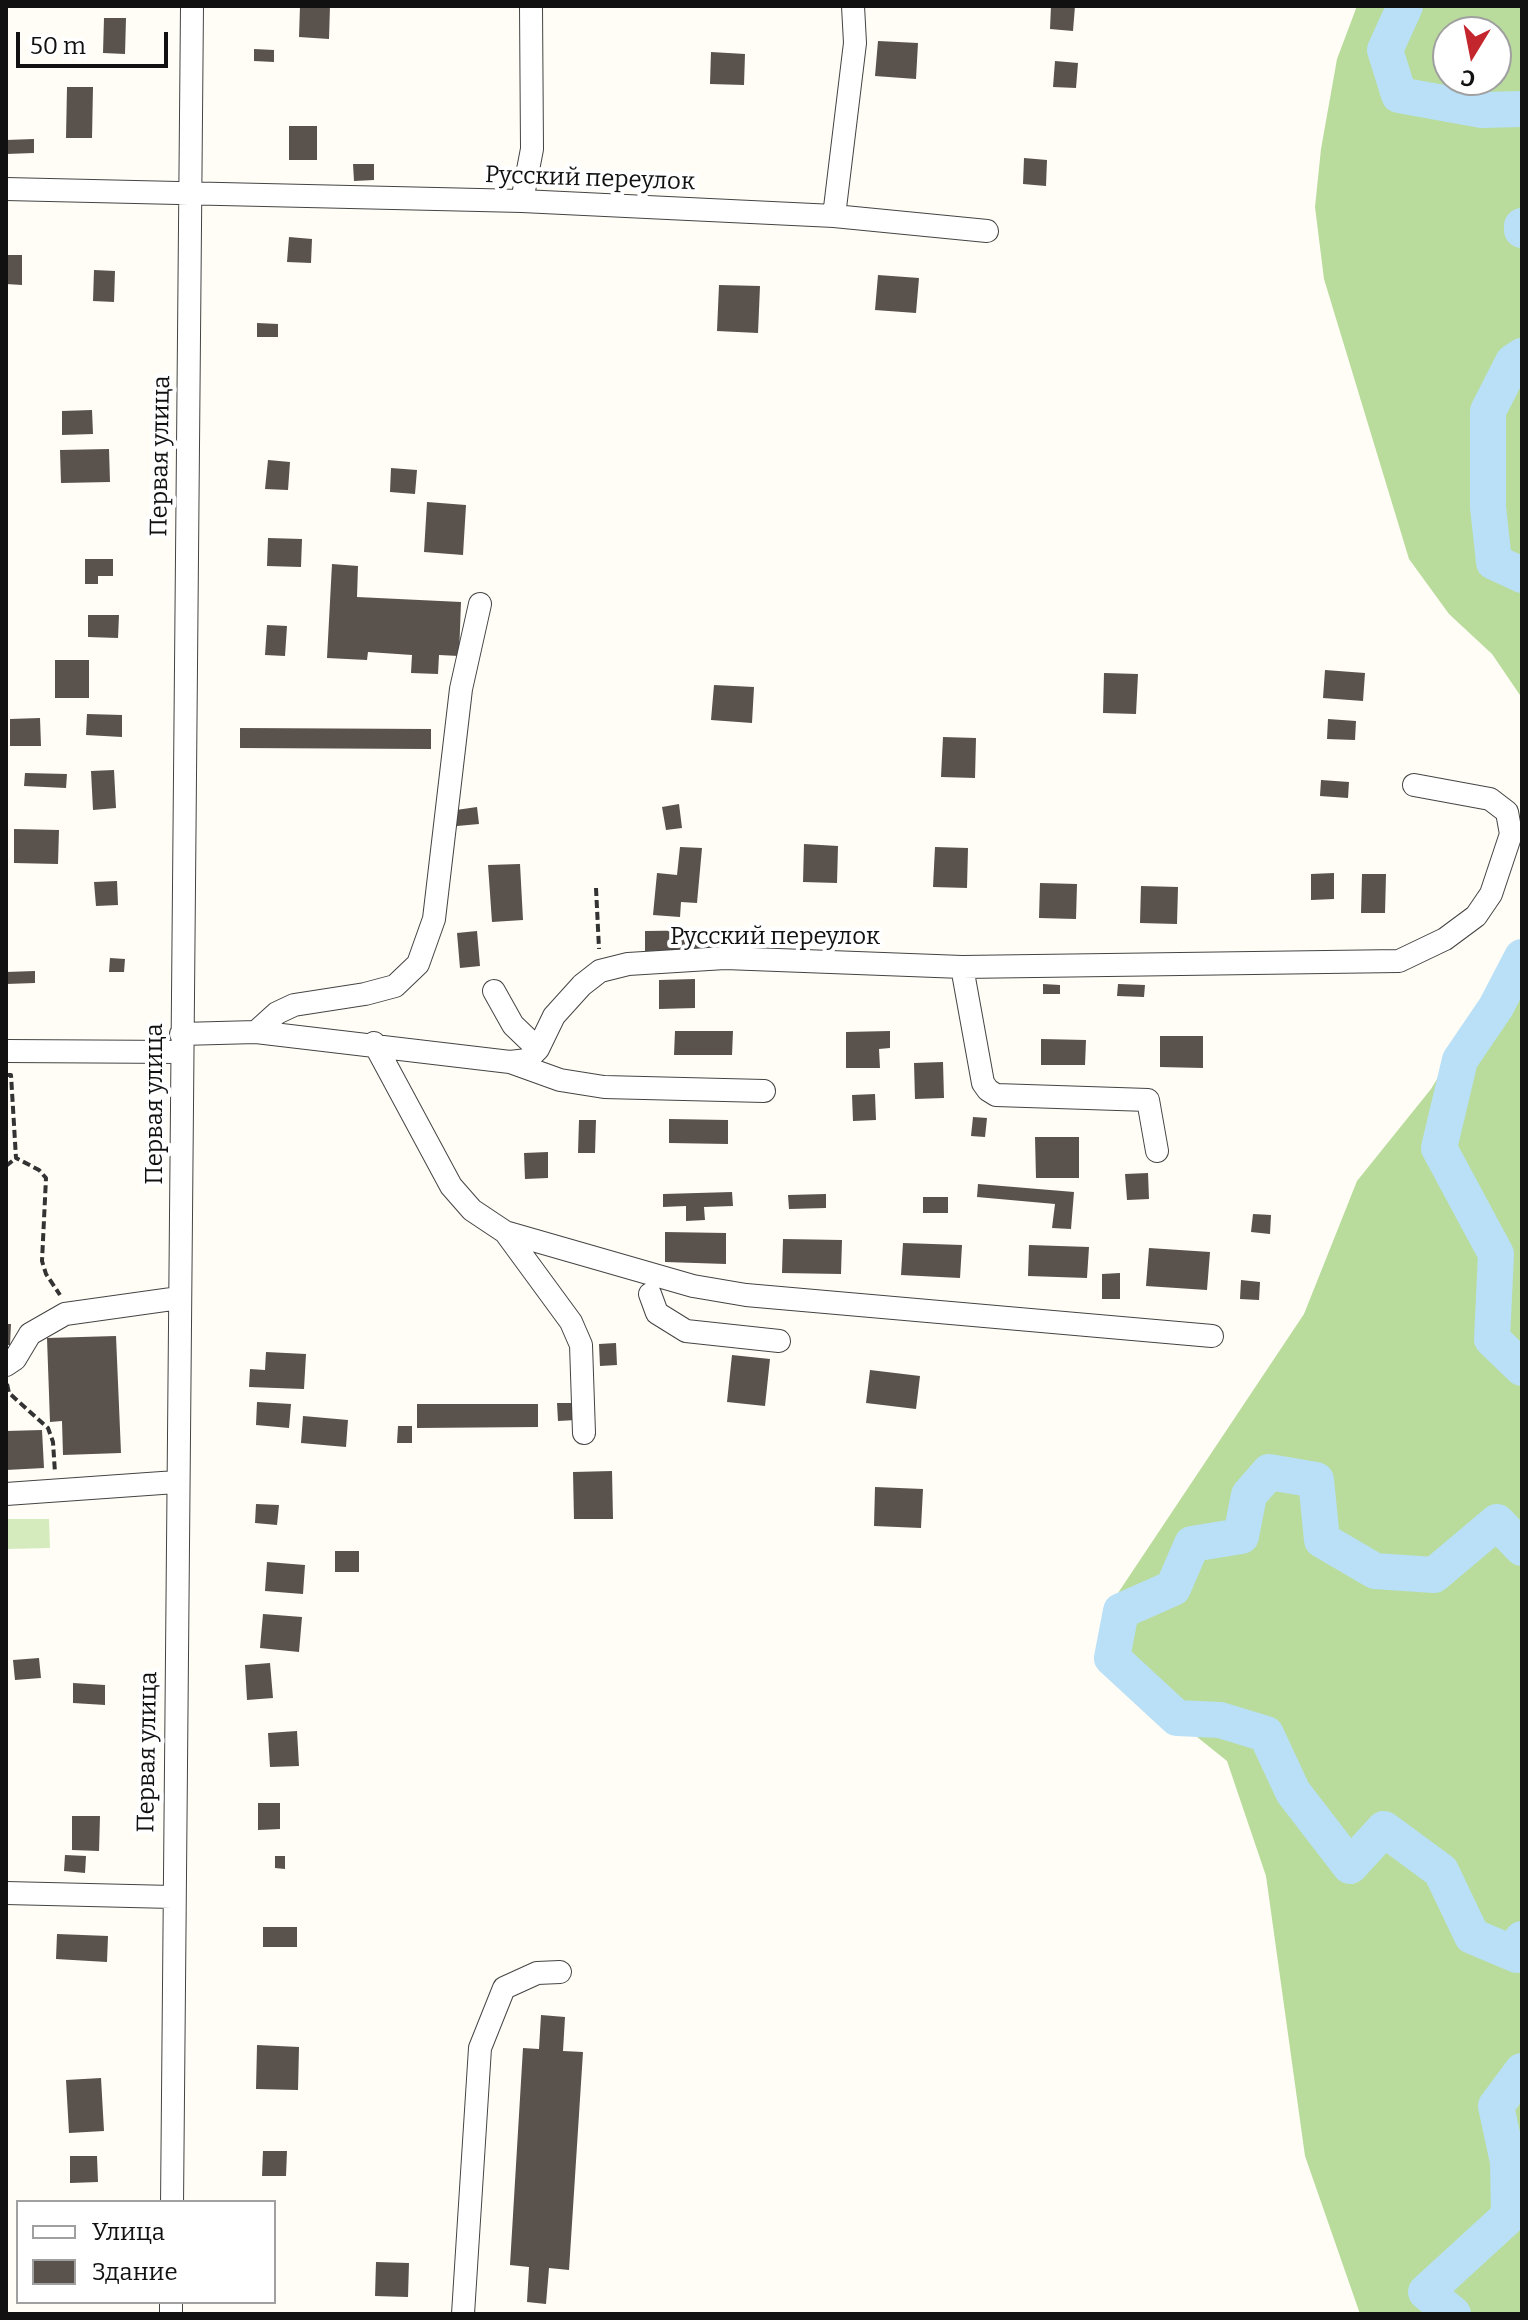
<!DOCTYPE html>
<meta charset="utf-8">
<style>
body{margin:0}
#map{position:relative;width:1528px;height:2320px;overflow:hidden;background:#fffdf5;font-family:Bitter,serif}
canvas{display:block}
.frame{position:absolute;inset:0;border:8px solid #111;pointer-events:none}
.legend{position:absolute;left:16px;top:2200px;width:260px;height:104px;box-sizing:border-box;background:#fff;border:2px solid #a0a0a0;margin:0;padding:10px 14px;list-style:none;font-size:24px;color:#111}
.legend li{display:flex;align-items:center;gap:16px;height:40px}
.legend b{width:40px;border:2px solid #a0a0a0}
.north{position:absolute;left:1432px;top:16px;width:80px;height:80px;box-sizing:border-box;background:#fff;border:2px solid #a0a0a0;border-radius:50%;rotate:190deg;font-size:22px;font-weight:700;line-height:32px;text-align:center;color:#111}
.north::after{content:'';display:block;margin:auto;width:28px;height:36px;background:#c4262e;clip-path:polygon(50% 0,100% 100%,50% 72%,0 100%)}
.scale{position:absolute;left:16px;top:32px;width:152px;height:36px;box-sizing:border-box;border:4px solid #111;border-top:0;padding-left:10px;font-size:24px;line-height:28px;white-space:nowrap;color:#111;-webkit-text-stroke:6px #fff;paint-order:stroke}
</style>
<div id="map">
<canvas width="1528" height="2320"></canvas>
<div class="frame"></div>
<ul class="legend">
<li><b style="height:10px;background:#fff"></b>Улица</li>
<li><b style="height:22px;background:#5a524d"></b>Здание</li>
</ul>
<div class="north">С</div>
<div class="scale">50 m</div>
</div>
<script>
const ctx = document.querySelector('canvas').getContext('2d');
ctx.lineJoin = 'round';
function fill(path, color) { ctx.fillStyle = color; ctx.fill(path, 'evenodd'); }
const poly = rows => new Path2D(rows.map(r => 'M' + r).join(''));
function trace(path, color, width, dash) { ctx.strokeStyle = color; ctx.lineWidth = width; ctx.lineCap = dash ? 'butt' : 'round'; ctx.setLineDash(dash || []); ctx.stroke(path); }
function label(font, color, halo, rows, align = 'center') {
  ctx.font = font + ' Bitter,serif'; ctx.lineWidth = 8; ctx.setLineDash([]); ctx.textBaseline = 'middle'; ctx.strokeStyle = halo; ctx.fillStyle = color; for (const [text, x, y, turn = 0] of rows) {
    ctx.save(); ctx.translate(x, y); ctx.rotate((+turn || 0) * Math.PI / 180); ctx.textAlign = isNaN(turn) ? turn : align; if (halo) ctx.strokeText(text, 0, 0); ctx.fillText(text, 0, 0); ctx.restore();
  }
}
fill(poly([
 [6,1519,49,1519,50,1548,6,1549]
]), '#d5ebbd');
fill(poly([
 [1357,6,1522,6,1522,698,1492,654,1449,614,1409,559,1324,279,1315,207,1321,149,1337,59],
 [1448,32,1496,32,1496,80,1448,80],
 [1522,938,1522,2314,1360,2314,1305,2156,1266,1876,1227,1761,1106,1664,1100,1636,1104,1614,1304,1314,1357,1181,1431,1089]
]), '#b9dc9c');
trace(poly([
 [1405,6,1385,50,1399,95,1482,110,1522,109],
 [1522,226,1522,230],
 [1522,356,1513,362,1488,411,1488,507,1494,562,1522,575],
 [1522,957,1496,1007,1460,1060,1439,1148,1496,1254,1492,1339,1522,1368],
 [1522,1548,1497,1522,1434,1575,1375,1571,1322,1540,1316,1480,1269,1472,1249,1495,1241,1536,1192,1544,1173,1588,1121,1611,1112,1658,1177,1718,1220,1720,1266,1734,1293,1792,1350,1866,1384,1829,1441,1871,1472,1936,1517,1955,1522,1939],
 [1453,2314,1426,2292,1509,2216,1508,2162,1496,2106,1522,2071]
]), '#b9e0f7', 36);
fill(poly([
 [300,6,330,6,329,39,299,37],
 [1051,6,1075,6,1073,31,1050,29],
 [104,18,126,18,125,54,103,53],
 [878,41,918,43,916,79,875,76],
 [254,49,274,50,274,62,254,61],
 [711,52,745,54,744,85,710,84],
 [1055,61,1078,63,1076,88,1053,87],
 [67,87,93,87,92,138,66,138],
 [289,126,317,126,317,160,289,160],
 [34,139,34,153,6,154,6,140],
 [1024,158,1047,160,1046,186,1023,184],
 [353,164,374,164,374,180,354,181],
 [289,237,312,239,311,263,287,262],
 [6,255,22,255,22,285,6,284],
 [94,270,115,271,114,302,93,301],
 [878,275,919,278,916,313,875,310],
 [719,285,760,286,758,333,717,331],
 [257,323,278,324,278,337,257,337],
 [92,410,93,434,62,435,62,411],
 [109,449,110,482,61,483,60,450],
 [268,460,290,462,288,490,265,489],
 [391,468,417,470,415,494,390,492],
 [427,502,466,505,463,555,424,552],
 [268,538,302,539,301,567,267,566],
 [85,559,113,559,113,576,98,576,98,584,85,584],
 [332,564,358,566,357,597,461,602,459,656,439,655,438,674,411,673,412,655,368,652,367,660,327,658],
 [88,615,119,615,118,638,88,637],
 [267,625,287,626,285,656,265,655],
 [55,660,89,660,89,698,55,698],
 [1325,670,1365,673,1363,701,1323,698],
 [1104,673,1138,674,1136,714,1103,713],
 [714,685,754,687,752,723,711,720],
 [87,714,122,715,122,737,86,735],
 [40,718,41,746,10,746,10,719],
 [1328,719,1356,721,1355,740,1327,739],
 [240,728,431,729,431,749,240,748],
 [943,737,976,738,975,778,941,777],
 [114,770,116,808,93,810,91,771],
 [25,773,67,774,66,788,24,786],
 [1321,780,1349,782,1348,798,1320,796],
 [679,804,682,828,666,830,662,807],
 [477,807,479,824,457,826,456,810],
 [14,829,59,830,58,864,14,863],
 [804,844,838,846,837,883,803,882],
 [680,847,702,848,697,903,681,902,680,917,653,915,657,873,677,875],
 [935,847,968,848,967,888,933,887],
 [520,864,523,920,492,922,488,865],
 [1334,873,1334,899,1311,900,1311,874],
 [1362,874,1386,874,1385,913,1361,913],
 [117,881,118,905,96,906,94,882],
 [1040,883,1077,884,1076,919,1039,918],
 [1141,886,1178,887,1177,924,1140,923],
 [723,930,723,950,645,951,645,931],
 [477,931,480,966,460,968,457,933],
 [110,958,125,959,124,972,109,972],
 [35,971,35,983,6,984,6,972],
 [695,979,695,1008,659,1009,659,980],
 [1043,984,1060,985,1060,994,1043,994],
 [1118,984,1145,985,1144,997,1117,996],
 [675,1031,733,1031,732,1055,674,1055],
 [890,1031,890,1048,879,1049,880,1068,846,1068,846,1032],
 [1160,1036,1203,1036,1203,1068,1160,1067],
 [1041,1039,1086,1040,1085,1065,1041,1065],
 [943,1062,944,1098,915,1099,914,1063],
 [875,1094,876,1120,853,1121,852,1095],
 [973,1117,987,1118,985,1137,971,1136],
 [669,1119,728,1120,728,1144,669,1143],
 [579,1120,596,1120,595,1153,578,1153],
 [1035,1137,1079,1137,1079,1178,1036,1178],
 [548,1152,548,1178,525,1179,524,1153],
 [1148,1173,1149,1199,1127,1200,1125,1174],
 [978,1184,1074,1192,1071,1229,1052,1228,1055,1204,977,1197],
 [732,1192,733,1206,704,1207,705,1220,686,1221,686,1206,663,1207,663,1194],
 [826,1194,826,1208,789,1209,788,1195],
 [923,1197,948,1197,948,1213,923,1213],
 [1253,1214,1271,1215,1270,1234,1251,1232],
 [665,1232,726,1233,726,1264,665,1262],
 [783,1239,842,1240,841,1274,782,1273],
 [903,1243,962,1245,960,1278,901,1275],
 [1029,1245,1089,1247,1087,1278,1028,1276],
 [1149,1248,1210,1252,1207,1290,1146,1286],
 [1120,1273,1120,1299,1102,1299,1102,1274],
 [1241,1280,1260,1282,1259,1300,1240,1299],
 [6,1324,11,1324,10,1345,6,1345],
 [116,1336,121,1453,63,1455,62,1421,50,1422,47,1338],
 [616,1343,617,1365,600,1366,599,1344],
 [266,1352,306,1354,304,1389,249,1387,250,1369,265,1370],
 [732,1355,770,1359,765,1406,727,1402],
 [870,1370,920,1376,916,1409,866,1403],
 [257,1402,291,1404,289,1428,256,1425],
 [557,1403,576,1403,576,1420,558,1421],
 [417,1404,538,1404,538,1427,417,1428],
 [303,1416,348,1420,346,1447,301,1443],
 [398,1426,412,1426,412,1443,397,1443],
 [42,1430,44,1468,6,1470,6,1431],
 [612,1471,613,1519,574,1519,573,1472],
 [875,1487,923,1489,921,1528,874,1526],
 [256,1504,279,1505,277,1525,255,1523],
 [335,1551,359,1551,359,1572,335,1572],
 [267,1562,305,1565,303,1594,265,1591],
 [263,1614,302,1617,299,1652,260,1648],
 [39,1658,41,1678,15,1680,13,1660],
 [270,1663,273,1698,247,1700,245,1665],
 [73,1683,105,1685,105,1705,73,1703],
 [297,1731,299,1766,270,1767,268,1733],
 [258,1803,280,1803,280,1829,258,1830],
 [72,1816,100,1816,99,1851,72,1850],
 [65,1855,86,1856,85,1873,64,1871],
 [275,1856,285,1856,285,1869,275,1868],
 [263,1927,297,1927,297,1947,263,1947],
 [57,1934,108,1936,107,1962,56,1959],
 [541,2015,565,2017,563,2051,583,2052,569,2270,549,2268,546,2304,527,2302,529,2267,510,2265,523,2048,539,2049],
 [257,2045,299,2047,298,2090,256,2089],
 [101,2078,104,2131,69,2133,66,2080],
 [263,2151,287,2151,286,2176,262,2176],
 [70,2156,97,2156,98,2182,70,2183],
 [376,2262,409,2263,408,2297,375,2296]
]), '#5a524d');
const minor = poly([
 [6,189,522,201,834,216,987,231],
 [522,201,532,149,531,6],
 [834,216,855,43,853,6],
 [962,967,983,1083,988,1090,996,1095,1148,1100,1157,1151],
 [494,991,513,1025,538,1049],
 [256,1032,277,1013,294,1005,365,994,395,986,418,964,434,919,461,689,480,604],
 [181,1034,256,1032,510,1062,527,1060,538,1049,554,1016,582,985,600,971,628,964,725,958,962,967,1399,961,1445,939,1476,916,1491,894,1511,834,1507,812,1490,799,1414,785],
 [374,1043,451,1186,472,1210,505,1232,571,1322,581,1345,584,1433],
 [6,1051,181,1052],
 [510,1062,560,1080,604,1087,764,1091],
 [505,1232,693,1286,746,1295,1212,1336],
 [650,1294,657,1313,686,1331,779,1341],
 [6,1365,15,1359,30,1334,65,1314,179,1298],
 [6,1494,176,1482],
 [6,1893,172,1897],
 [172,2202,192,6],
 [171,2314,171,2302],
 [463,2314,480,2048,504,1988,537,1973,560,1972]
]);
trace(minor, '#444', 24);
trace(poly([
 [596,888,599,949],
 [6,1075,11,1075,16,1158,39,1170,46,1178,42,1261,46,1274,60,1295],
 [6,1166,16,1158],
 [7,1384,9,1393,48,1428,53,1442,55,1473]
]), '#333', 4, [8, 4]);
trace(minor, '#fff', 22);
label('24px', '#111', '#fff', [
 ["Русский переулок",590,179,2],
 ["Первая улица",161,456,-89],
 ["Русский переулок",775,937],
 ["Первая улица",155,1104,-90],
 ["Первая улица",148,1752,-89]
]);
</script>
